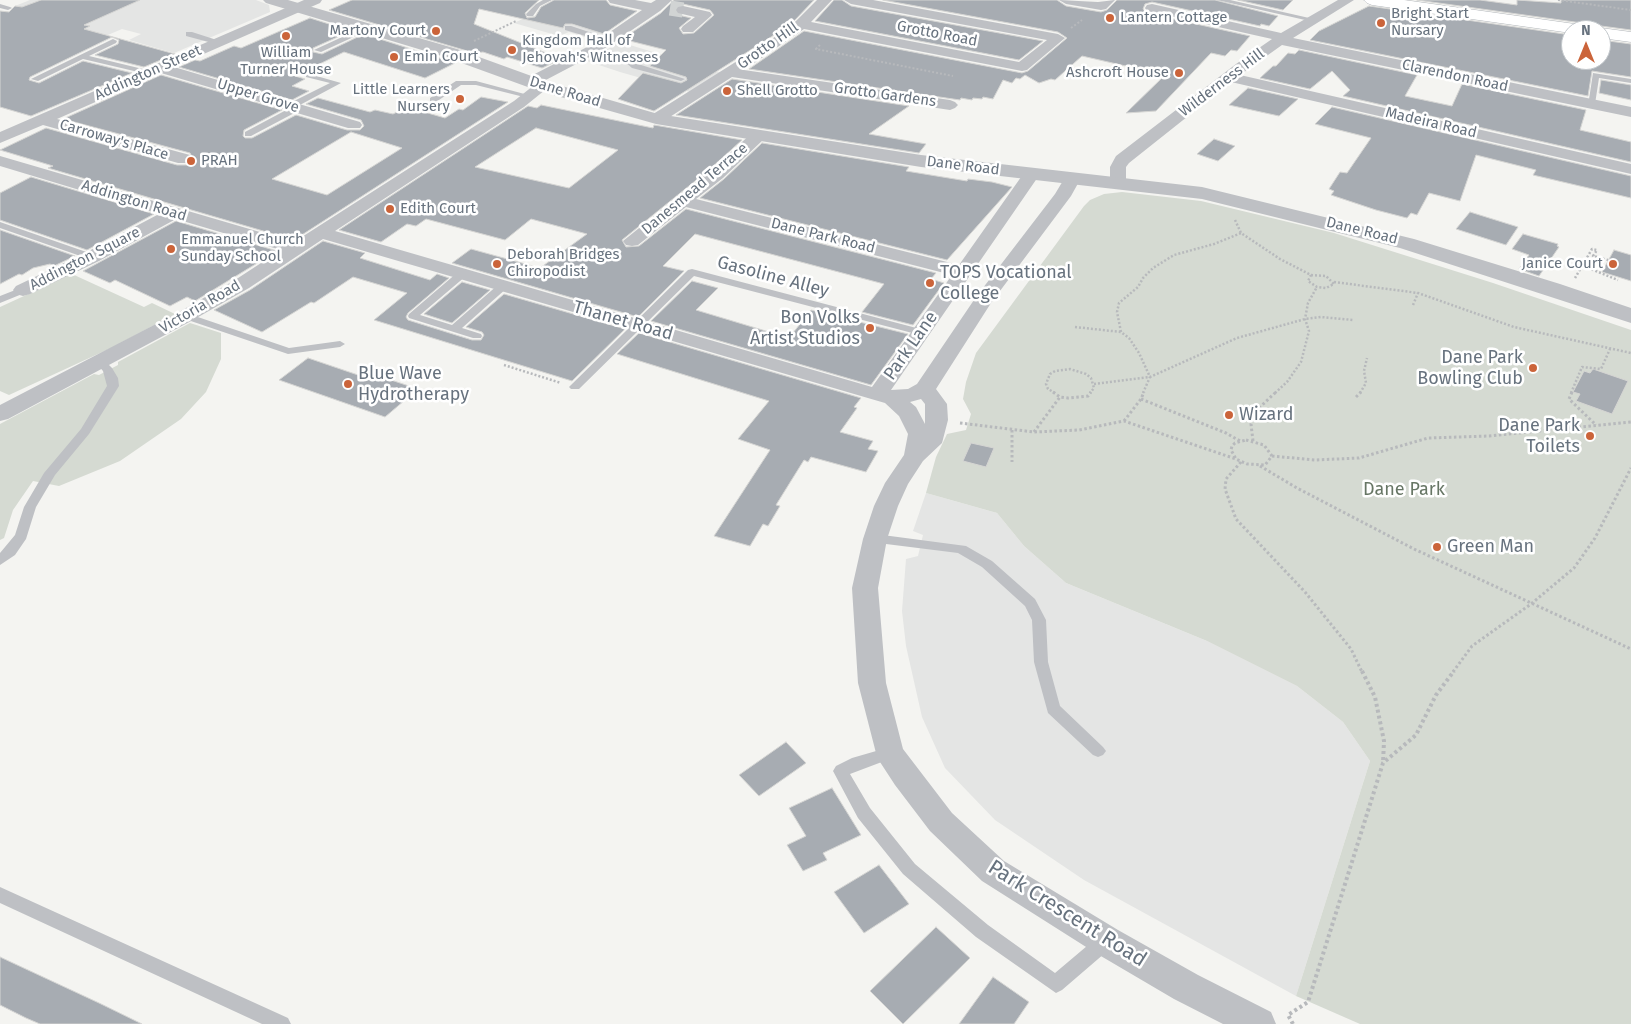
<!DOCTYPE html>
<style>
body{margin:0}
#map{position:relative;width:1631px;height:1024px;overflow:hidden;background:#f4f4f1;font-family:"Fira Sans",sans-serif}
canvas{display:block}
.north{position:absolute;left:1561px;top:20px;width:50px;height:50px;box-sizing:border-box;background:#fff;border:1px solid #c2c7cb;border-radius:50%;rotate:0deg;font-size:14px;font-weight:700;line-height:20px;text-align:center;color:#67727e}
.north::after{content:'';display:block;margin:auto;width:18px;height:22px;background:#cb643a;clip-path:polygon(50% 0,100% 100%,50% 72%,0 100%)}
</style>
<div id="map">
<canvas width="1631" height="1024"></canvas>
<div class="north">N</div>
</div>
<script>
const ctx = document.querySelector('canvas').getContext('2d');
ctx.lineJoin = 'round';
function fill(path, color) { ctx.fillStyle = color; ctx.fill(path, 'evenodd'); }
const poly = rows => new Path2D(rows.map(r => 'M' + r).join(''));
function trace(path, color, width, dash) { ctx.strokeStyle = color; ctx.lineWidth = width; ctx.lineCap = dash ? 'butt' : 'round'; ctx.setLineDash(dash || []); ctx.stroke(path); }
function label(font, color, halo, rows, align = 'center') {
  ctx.font = font + ' "Fira Sans",sans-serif'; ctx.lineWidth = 5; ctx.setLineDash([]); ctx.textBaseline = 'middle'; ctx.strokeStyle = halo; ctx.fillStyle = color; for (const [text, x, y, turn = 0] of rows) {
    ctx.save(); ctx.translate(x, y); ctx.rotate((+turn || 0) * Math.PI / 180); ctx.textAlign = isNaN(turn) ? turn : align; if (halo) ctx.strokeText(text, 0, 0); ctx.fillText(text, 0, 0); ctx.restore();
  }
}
fill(poly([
 [30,0,256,0,269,5,270,12,174,53,129,40,141,34,122,29,91,42,68,36,89,26,15,6],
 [531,15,551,21,554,19,608,35,597,41,569,32,559,36,514,23],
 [620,42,722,73,690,92,620,72,587,61],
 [926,493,997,513,1024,546,1066,583,1207,641,1297,686,1343,722,1370,761,1296,996,1084,880,995,820,945,768,922,717,906,646,902,611,906,559,918,556,923,535,913,531]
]), '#e4e5e4');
fill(poly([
 [1122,192,1201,201,1334,233,1493,283,1631,330,1631,1024,1360,1024,1296,996,1370,761,1343,722,1297,686,1207,641,1066,583,1024,546,997,513,926,493,936,457,947,434,966,430,971,414,963,399,966,382,976,353,1084,206,1090,200,1104,194],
 [72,274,144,307,152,303,175,314,111,348,9,395,0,391,0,307],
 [190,323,221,333,221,359,206,392,181,419,120,461,59,486,33,481,13,510,4,538,0,540,0,424,94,374,99,375,118,365,118,362]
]), '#d5dad2');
const building = poly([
 [41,0,140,0,84,25,90,26,84,29,175,54,144,67,95,55,118,44,119,40,112,37,30,77,29,80,39,83,83,61,132,73,31,116,0,107,0,11,9,12,15,6,22,7,41,0],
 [352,0,539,0,525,13,527,18,535,17,541,7,554,0,606,0,610,5,637,11,604,34,572,24,565,24,563,28,479,9,474,24,556,57,555,62,542,68,507,57,504,59,483,52,474,53,329,10,352,0],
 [674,0,814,0,795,20,771,37,654,111,618,99,643,73,681,83,687,80,686,77,650,66,666,50,622,39,661,13,674,0],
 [683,4,710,10,714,15,694,33,683,34,679,28,691,18,678,15,674,11,676,6,683,4],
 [834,0,842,0,851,6,1043,41,1019,60,815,21,834,0],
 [883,0,1057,0,1066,6,1101,12,1107,10,1117,0,1215,0,1278,16,1269,26,1261,24,1260,26,1152,2,1145,4,1143,9,1147,13,1250,36,1237,51,1231,50,1225,56,1211,53,1156,111,1126,113,1165,75,1082,56,1055,80,1051,79,1039,83,1025,75,1020,79,1016,78,1012,83,1003,80,993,99,983,97,982,99,973,98,972,100,961,98,960,100,749,69,804,31,1022,73,1028,71,1067,38,1058,32,883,0],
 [1238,0,1293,0,1283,10,1238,0],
 [1417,0,1480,0,1517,5,1517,0,1561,3,1561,0,1631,0,1631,30,1601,26,1592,30,1589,25,1582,23,1417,0],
 [1369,6,1571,35,1571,60,1601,60,1601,40,1631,44,1631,77,1592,71,1588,96,1310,40,1319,31,1369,6],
 [310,18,351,31,313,48,313,52,322,54,364,34,455,63,425,78,344,52,295,76,305,79,292,86,309,91,292,100,179,67,195,60,200,61,234,46,241,48,310,18],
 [1299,50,1417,75,1405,96,1452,106,1462,84,1586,110,1580,130,1631,142,1631,162,1343,96,1350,90,1332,71,1310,89,1260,78,1273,66,1276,66,1288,53,1295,54,1299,50],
 [161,75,282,110,244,130,243,136,245,138,252,138,296,115,347,130,360,130,364,126,361,120,306,104,318,98,370,112,375,110,393,114,407,107,445,118,459,109,463,110,481,97,508,102,294,240,48,168,53,166,0,150,46,128,177,165,190,165,194,160,190,153,63,119,161,75],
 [351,132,402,148,327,195,272,179,351,132],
 [732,79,909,106,869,134,926,144,919,153,676,115,732,79],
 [1601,80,1631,85,1631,100,1599,93,1601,80],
 [1248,88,1298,99,1279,116,1229,105,1248,88],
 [541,105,653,128,654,125,742,140,710,169,622,240,626,247,639,246,686,209,936,273,931,279,944,283,913,325,862,312,884,284,695,234,663,266,684,271,638,317,452,263,471,249,540,268,587,234,531,219,505,240,426,219,416,226,407,224,381,242,339,230,528,106,537,108,541,105],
 [536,128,618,150,569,188,475,167,536,128],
 [1332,107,1631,176,1631,198,1533,175,1536,170,1476,155,1460,201,1429,193,1417,215,1411,213,1407,218,1376,210,1331,195,1334,191,1329,189,1340,172,1347,173,1371,138,1315,124,1332,107],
 [1214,139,1235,146,1218,161,1197,154,1214,139],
 [762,143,909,167,906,171,967,181,968,179,992,182,1012,187,947,260,700,198,724,179,762,143],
 [31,177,154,214,87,250,0,220,0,193,31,177],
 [1470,212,1518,227,1506,245,1456,229,1470,212],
 [176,221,277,251,195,301,187,297,170,306,115,280,110,283,83,271,176,221],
 [0,230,75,256,54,266,50,264,33,268,22,275,19,274,0,284,0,230],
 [1523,234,1558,244,1557,246,1559,247,1539,276,1519,269,1529,255,1512,249,1523,234],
 [323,241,365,253,360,258,430,280,437,274,449,278,408,313,406,317,408,320,472,340,481,340,484,335,482,332,466,327,504,294,625,329,572,381,374,320,407,293,353,277,314,303,311,302,262,332,214,310,250,290,323,241],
 [1614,250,1631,255,1631,281,1602,272,1614,250],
 [692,281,718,288,696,310,789,338,811,310,908,334,871,385,651,321,692,281],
 [462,282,490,290,452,323,424,314,462,282],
 [639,333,861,398,854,407,857,408,840,432,873,441,868,449,878,451,866,472,811,457,808,462,804,460,776,505,780,506,768,526,763,524,750,546,714,536,770,450,738,439,769,401,617,354,639,333],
 [308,358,361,376,367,372,418,389,385,417,279,380,308,358],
 [1593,369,1628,381,1612,414,1576,401,1580,394,1573,392,1584,371,1590,373,1593,369],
 [971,443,994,448,986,467,963,461,971,443],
 [786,742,806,763,759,796,739,775,786,742],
 [832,788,861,835,823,853,827,860,803,871,787,845,806,836,789,808,832,788],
 [879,865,909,904,864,933,834,892,879,865],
 [936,927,970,958,903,1024,870,991,936,927],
 [0,957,99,1003,142,1024,40,1024,26,1018,0,1005,0,957],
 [993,977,1029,1002,1014,1024,959,1024,993,977]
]);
fill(building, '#a7acb2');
trace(building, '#d5d5d3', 1);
trace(poly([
 [670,8,683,10]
]), '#d1d4d4', 15, [15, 8]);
const secondary = poly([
 [1364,0,1404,0,1582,25,1588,27,1590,30,1571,30,1571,33,1372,5,1367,3,1364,0],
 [1601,28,1631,32,1631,42,1601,38,1601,30,1595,30,1601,28]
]);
trace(secondary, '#b2b6ba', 1);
trace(poly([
 [1558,0,1631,10],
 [1071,28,1082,20],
 [474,41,516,21],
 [820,45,816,49,953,76]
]), '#b7b9bc', 2, [2, 2]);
trace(poly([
 [1235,220,1241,233,1280,259,1311,275],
 [1585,261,1594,264,1591,269,1618,280],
 [1311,275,1326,276,1334,284,1326,288,1317,287,1308,281,1311,275],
 [1575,278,1592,249,1597,250,1593,256,1608,260],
 [1334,282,1418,293,1514,327,1631,353],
 [1413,305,1418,293],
 [1075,327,1121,332],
 [504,365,561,383],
 [1094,384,1150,377,1237,338,1305,319,1321,317,1353,320],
 [1055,393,1048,389,1046,384,1050,374,1055,371,1070,369,1086,374,1091,378,1094,388,1090,393],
 [1143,393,1150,377,1139,353,1129,338,1121,332,1117,312,1119,303,1138,287,1143,278,1153,268,1174,255,1214,244,1241,233],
 [1275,393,1287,382,1301,362,1309,331,1305,319,1308,303,1317,287],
 [1360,393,1366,383,1364,371,1367,358],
 [1571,393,1582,367,1601,369,1610,349]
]), '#b7b9bc', 2.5, [2, 2]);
trace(poly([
 [1053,392,1060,397,1068,398,1088,396,1091,392],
 [1572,392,1569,399,1596,425],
 [1356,397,1361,392],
 [1141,399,1226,433,1240,441],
 [1124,421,1141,399,1144,392],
 [960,423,1034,432,1079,430,1124,421,1236,459],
 [1012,430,1012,462],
 [1034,432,1060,397],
 [1246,440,1264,445,1272,456,1265,465,1247,464,1236,459,1231,450,1232,446,1235,443,1246,440],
 [1253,441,1251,424,1260,407,1276,392],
 [1272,456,1315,460,1359,458,1428,438,1489,436,1631,422],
 [1241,462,1226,479,1225,489,1236,519,1305,592,1351,649,1362,672],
 [1260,466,1297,488,1414,549,1631,649],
 [1453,672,1472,646,1531,604,1574,568,1595,538,1631,468]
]), '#b7b9bc', 3, [2.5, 2.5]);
trace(poly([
 [1362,671,1375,697,1384,741,1383,763],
 [1293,1024,1288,1015,1308,1002,1383,763,1416,735,1436,695,1454,671]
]), '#b7b9bc', 4, [3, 3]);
fill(poly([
 [543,0,552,0,540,6,533,16,527,16,526,14,536,4,543,0],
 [1217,0,1230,0,1318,20,1314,22,1217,0],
 [0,4,10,7,12,8,8,10,0,8,0,4],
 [366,26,373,28,321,52,314,50,366,26],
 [565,26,571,26,613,40,606,42,565,30,565,26],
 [186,32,192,32,223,42,216,44,186,36,186,32],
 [113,39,117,41,116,43,89,56,151,71,151,75,83,59,38,81,31,79,113,39],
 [593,46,628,55,638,64,685,79,681,81,632,68,622,59,593,50,593,46],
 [306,73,341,83,298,106,301,108,300,110,251,136,245,136,245,132,290,108,287,106,288,104,330,83,306,77,306,73],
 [1593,73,1631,79,1631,83,1599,78,1595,104,1588,106,1593,73],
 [456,81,476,81,532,96,528,98,476,85,461,85,436,102,430,102,430,98,456,81],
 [0,222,95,255,97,257,95,259,89,259,0,228,0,222],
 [692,269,924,330,925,332,920,335,694,276,579,389,571,389,569,387,571,385,688,270,692,269],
 [462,271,466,272,466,276,420,315,452,325,499,284,507,284,507,288,462,328,481,334,482,336,481,338,473,338,409,318,408,316,409,314,458,272,462,271],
 [23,287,28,290,27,292,0,303,0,296,23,287],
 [186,313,289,348,340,341,345,344,340,347,288,354,182,318,181,316,182,314,186,313],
 [100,359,104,360,112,368,118,378,119,386,89,434,55,475,36,507,26,539,15,555,0,565,0,553,15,535,24,507,44,473,81,429,107,386,103,371,95,362,100,359],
 [875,534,966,546,992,561,1035,599,1046,620,1048,662,1060,706,1103,747,1106,751,1103,755,1098,757,1093,755,1048,713,1034,662,1032,620,1025,606,982,567,958,553,870,542,869,539,870,536,875,534],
 [890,747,895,749,898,753,895,757,850,774,870,808,915,864,988,925,1055,973,1100,935,1106,933,1112,935,1115,941,1112,947,1062,990,1056,993,976,937,903,874,858,818,833,771,836,766,852,758,890,747],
 [0,887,288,1018,291,1024,262,1024,0,903,0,887]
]), '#bec0c4');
fill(poly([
 [304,0,322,0,320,3,174,67,360,122,362,125,360,128,348,128,161,73,57,119,190,155,192,159,190,163,178,163,43,125,0,143,0,132,304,0],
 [608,0,635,0,651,3,656,0,672,0,660,11,601,51,542,82,547,83,550,86,524,107,335,231,872,387,952,275,686,207,638,245,632,246,626,245,623,241,711,170,752,133,758,131,764,133,766,136,764,139,723,178,696,199,959,265,1026,170,1038,170,1040,174,891,390,908,389,917,384,976,297,1055,194,1067,174,1079,174,1081,178,1071,196,991,303,936,389,947,404,948,420,942,443,923,461,908,484,898,506,887,539,878,588,886,683,903,749,952,813,1004,861,1118,930,1198,975,1271,1012,1276,1024,1223,1024,1174,999,1094,952,982,881,930,831,895,785,880,762,876,753,858,683,852,588,863,539,874,506,885,483,904,455,908,434,899,416,885,403,323,239,249,288,193,320,8,419,0,421,0,405,179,312,235,280,281,250,176,219,99,261,30,294,23,296,16,294,13,290,16,286,85,253,159,214,0,166,0,156,294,242,514,101,533,86,525,85,523,82,525,79,591,45,642,10,610,3,608,0],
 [921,399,925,404,925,424,916,407,910,402,921,399],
 [817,0,832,0,811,22,1019,62,1047,40,851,4,844,0,873,0,1058,34,1065,38,1027,70,1022,71,804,29,744,70,950,100,955,102,958,105,955,108,950,110,732,77,662,122,650,122,648,119,650,116,772,39,796,21,817,0],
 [1059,0,1098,2,1115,0,1106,9,1101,10,1066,4,1059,0],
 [1338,0,1354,0,1293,38,1631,107,1631,117,1282,45,1240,75,1631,164,1631,174,1231,82,1129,163,1126,167,1126,182,1124,186,1112,186,1110,182,1110,167,1116,156,1236,64,1272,39,1147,11,1145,8,1147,5,1152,4,1281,33,1338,0],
 [683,6,710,12,712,15,693,32,683,32,681,29,683,26,695,17,678,13,676,10,678,7,683,6]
]), '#bec0c4');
fill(poly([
 [263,0,288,0,457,49,548,82,658,114,921,155,1202,187,1414,239,1560,284,1631,308,1631,323,1400,248,1202,199,921,167,656,124,536,90,445,57,266,3,263,0]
]), '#bec0c4');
fill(secondary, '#fff');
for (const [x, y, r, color] of [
 [1110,18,5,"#cb643a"],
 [1381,23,5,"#cb643a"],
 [436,31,5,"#cb643a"],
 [286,36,5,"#cb643a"],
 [512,50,5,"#cb643a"],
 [394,57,5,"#cb643a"],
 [1179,73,5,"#cb643a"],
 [727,91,5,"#cb643a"],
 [460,99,5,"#cb643a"],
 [191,161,5,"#cb643a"],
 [390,209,5,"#cb643a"],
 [171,249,5,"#cb643a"],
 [497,264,5,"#cb643a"],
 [1613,264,5,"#cb643a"],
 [930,283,5,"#cb643a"],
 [870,328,5,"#cb643a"],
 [1533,368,5,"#cb643a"],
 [348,384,5,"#cb643a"],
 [1229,415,5,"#cb643a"],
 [1590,436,5,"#cb643a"],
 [1437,547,5,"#cb643a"]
]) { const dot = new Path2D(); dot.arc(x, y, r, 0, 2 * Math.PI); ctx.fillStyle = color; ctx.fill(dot); trace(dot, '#fff', 2); }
label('15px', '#67727e', '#fff', [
 ["Bright Start",1391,14],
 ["Nursary",1391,31],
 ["Lantern Cottage",1120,18],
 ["Martony Court",426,31,"right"],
 ["Kingdom Hall of",522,41],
 ["Jehovah's Witnesses",522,58],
 ["William",286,53,"center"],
 ["Turner House",286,70,"center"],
 ["Emin Court",404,57],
 ["Ashcroft House",1169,73,"right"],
 ["Little Learners",450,90,"right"],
 ["Nursery",450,107,"right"],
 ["Shell Grotto",737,91],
 ["PRAH",201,161],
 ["Edith Court",400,209],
 ["Emmanuel Church",181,240],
 ["Sunday School",181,257],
 ["Deborah Bridges",507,255],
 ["Chiropodist",507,272],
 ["Janice Court",1603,264,"right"]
], 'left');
label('15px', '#67727e', '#fff', [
 ["Grotto Road",937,34,11],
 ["Grotto Hill",768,46,-35],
 ["Addington Street",148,73,-24],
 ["Clarendon Road",1455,76,12],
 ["Wilderness Hill",1222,83,-37],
 ["Dane Road",565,92,17],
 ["Grotto Gardens",885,95,8],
 ["Upper Grove",258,96,17],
 ["Madeira Road",1431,123,13],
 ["Carroway's Place",114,140,16],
 ["Dane Road",963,166,7],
 ["Danesmead Terrace",695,189,-40],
 ["Addington Road",134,201,17],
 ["Dane Road",1362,231,14],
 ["Dane Park Road",823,236,14],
 ["Addington Square",85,259,-27],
 ["Victoria Road",200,307,-30]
]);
label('18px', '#67727e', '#fff', [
 ["TOPS Vocational",940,273],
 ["College",940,294],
 ["Bon Volks",860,318,"right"],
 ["Artist Studios",860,339,"right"],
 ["Dane Park",1523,358,"right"],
 ["Bowling Club",1523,379,"right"],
 ["Blue Wave",358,374],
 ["Hydrotherapy",358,395],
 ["Wizard",1239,415],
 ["Dane Park",1580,426,"right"],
 ["Toilets",1580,447,"right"],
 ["Green Man",1447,547]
], 'left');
label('18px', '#67727e', '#fff', [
 ["Gasoline Alley",773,277,15],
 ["Thanet Road",623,321,16],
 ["Park Lane",911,346,-55]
]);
label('18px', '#677665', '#fff', [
 ["Dane Park",1404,490]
]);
label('21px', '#67727e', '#fff', [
 ["Park Crescent Road",1067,914,32]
]);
</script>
